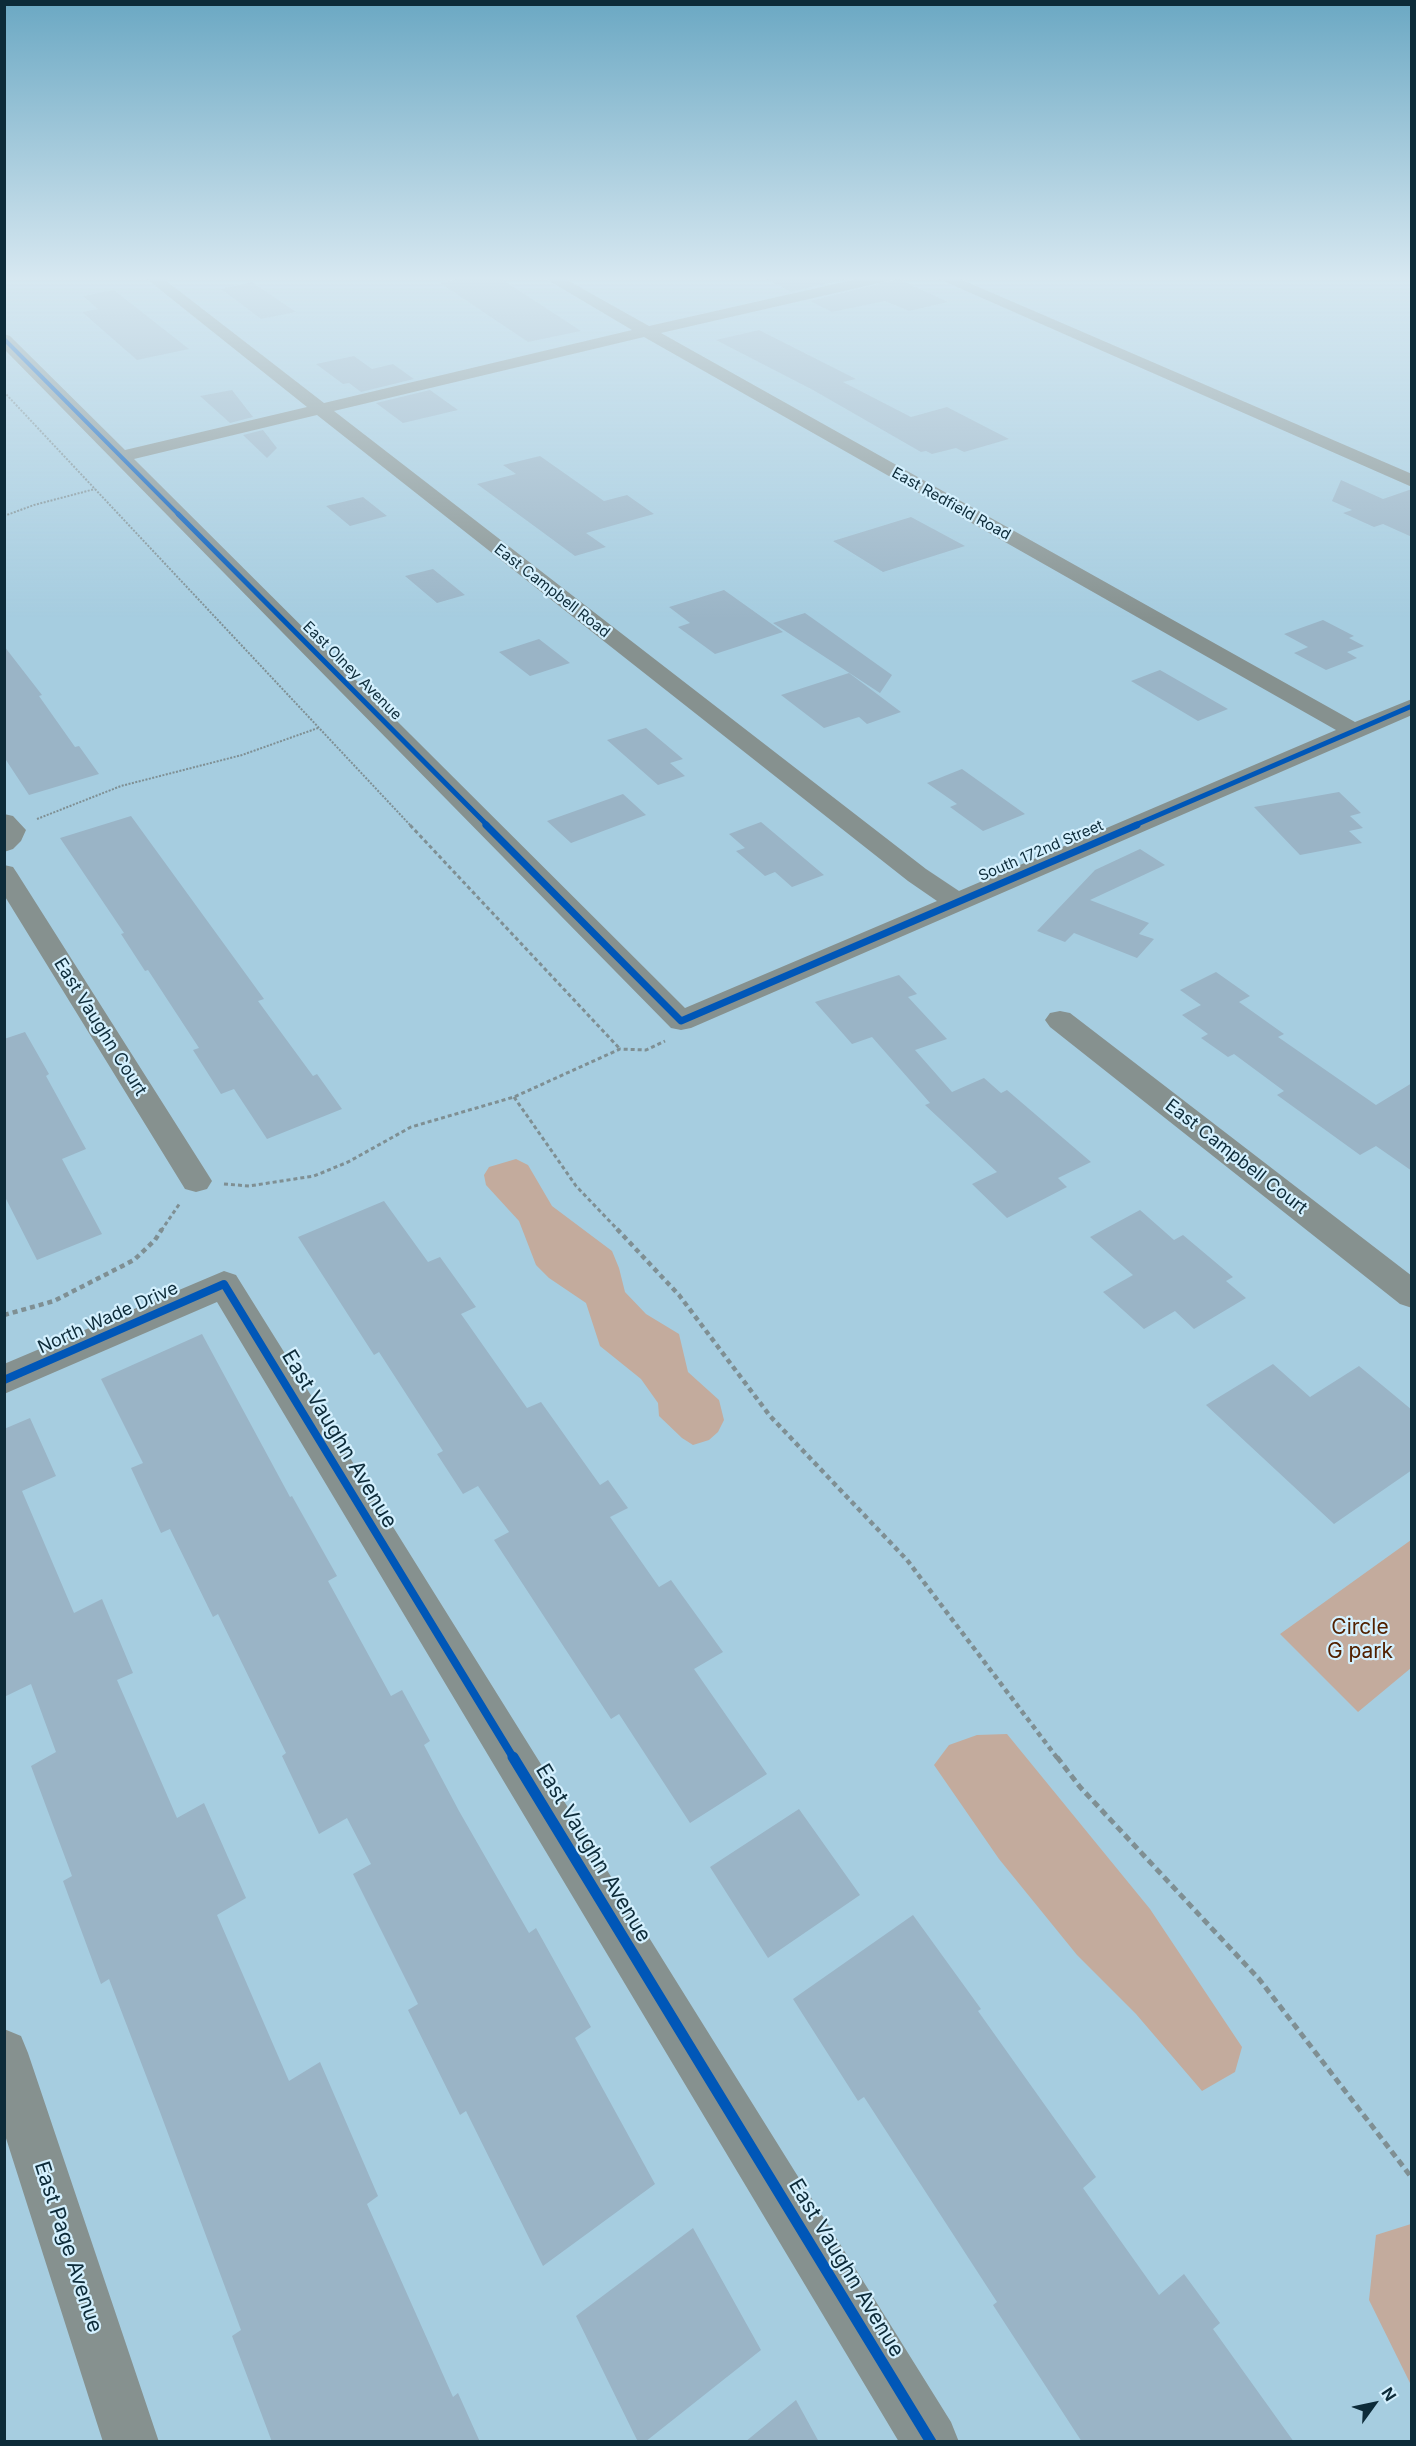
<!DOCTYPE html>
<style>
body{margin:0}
#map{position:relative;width:1416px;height:2446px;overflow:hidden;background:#a6cde0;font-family:Inter,sans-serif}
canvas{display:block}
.frame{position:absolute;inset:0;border:6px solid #0d2b39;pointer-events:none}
.north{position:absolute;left:1344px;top:2374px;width:60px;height:60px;-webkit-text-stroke:4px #d4f0fe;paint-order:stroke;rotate:57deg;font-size:16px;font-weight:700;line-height:24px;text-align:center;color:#0d2b39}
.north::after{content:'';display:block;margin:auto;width:21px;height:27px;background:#0d2b39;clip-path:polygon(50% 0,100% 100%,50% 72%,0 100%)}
</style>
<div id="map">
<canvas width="1416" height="2446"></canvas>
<div class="frame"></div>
<div class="north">N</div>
</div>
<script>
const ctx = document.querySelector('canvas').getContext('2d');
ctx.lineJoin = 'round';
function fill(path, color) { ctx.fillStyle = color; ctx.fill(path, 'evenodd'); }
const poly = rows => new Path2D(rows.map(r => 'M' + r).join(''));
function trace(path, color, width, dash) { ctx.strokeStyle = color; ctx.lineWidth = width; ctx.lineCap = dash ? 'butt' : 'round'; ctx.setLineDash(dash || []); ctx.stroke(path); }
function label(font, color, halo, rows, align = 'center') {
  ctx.font = font + ' Inter,sans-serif'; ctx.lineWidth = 4.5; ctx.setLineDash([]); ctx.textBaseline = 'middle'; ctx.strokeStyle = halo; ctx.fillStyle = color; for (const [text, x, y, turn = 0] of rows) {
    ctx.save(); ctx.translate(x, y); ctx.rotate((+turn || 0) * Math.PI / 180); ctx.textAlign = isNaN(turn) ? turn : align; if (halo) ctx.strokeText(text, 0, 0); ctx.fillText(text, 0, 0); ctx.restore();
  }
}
fill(poly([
 [516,1159,528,1165,552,1206,612,1251,619,1268,625,1292,646,1314,679,1334,688,1372,719,1400,724,1420,718,1432,709,1440,693,1445,682,1438,659,1416,658,1403,641,1379,600,1346,586,1303,549,1278,536,1265,519,1221,486,1185,484,1175,489,1167],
 [1411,1540,1411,1668,1358,1712,1280,1634],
 [1007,1734,1150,1909,1242,2047,1235,2072,1202,2091,1136,2014,1077,1955,999,1859,934,1765,949,1745,977,1735],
 [1411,2224,1412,2224,1411,2385,1369,2300,1376,2235]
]), '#c3ab9d');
fill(poly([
 [472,276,497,276,581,331,528,342,440,283],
 [761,276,858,276,791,292],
 [898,279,948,302,909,311,885,301,832,312,810,301],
 [252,282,296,312,261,319,221,289],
 [114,290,189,349,137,360,82,312,98,309,83,296],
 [759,330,856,379,843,382,911,417,947,407,1009,439,964,452,956,448,932,454,926,451,921,452,813,390,716,340],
 [354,356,372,369,393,364,414,379,361,392,349,383,343,384,316,364],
 [232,390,253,417,230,423,200,396],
 [430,390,458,410,403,423,376,403],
 [263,430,277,448,267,458,243,435],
 [540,456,604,501,627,495,654,514,586,533,606,547,575,556,477,484,516,474,503,465],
 [1341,480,1383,499,1412,489,1412,537,1383,524,1374,527,1343,513,1352,510,1332,501],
 [363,497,387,516,350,526,326,506],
 [911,517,965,546,883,572,833,541],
 [433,569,465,595,437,603,405,576],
 [724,590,783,632,715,654,678,627,690,623,669,607],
 [805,613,892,675,880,693,773,623],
 [1323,620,1354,636,1349,638,1364,646,1347,652,1357,658,1326,670,1294,653,1308,647,1284,634],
 [539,639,570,663,530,676,499,652],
 [4,646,42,695,39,696,75,747,79,746,99,774,29,795,4,757],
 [1160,670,1228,709,1198,721,1131,681],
 [849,673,901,712,867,724,859,717,824,728,781,695],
 [646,728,683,759,670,763,685,776,658,785,607,740],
 [962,769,1025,814,983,831,950,807,957,804,927,783],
 [1339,792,1361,813,1350,816,1363,828,1349,831,1362,843,1300,855,1254,807],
 [623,794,646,815,571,843,547,821],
 [131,816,264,999,258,1001,313,1076,317,1074,342,1109,267,1139,234,1089,221,1094,193,1050,199,1048,148,970,145,971,121,934,124,933,60,838],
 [761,822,824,875,792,887,775,872,765,876,736,851,745,848,729,834],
 [1140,849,1165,865,1090,900,1149,923,1139,934,1154,939,1137,958,1074,933,1065,942,1037,931,1095,870],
 [1216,972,1250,996,1239,1002,1284,1034,1278,1037,1376,1105,1412,1083,1412,1171,1376,1146,1360,1155,1277,1095,1284,1091,1234,1054,1228,1057,1201,1038,1208,1034,1182,1015,1201,1005,1180,990],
 [899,975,917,994,908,997,947,1039,915,1050,952,1092,984,1078,1001,1093,1007,1090,1091,1162,1058,1178,1067,1187,1007,1218,972,1184,997,1172,925,1105,930,1103,872,1037,852,1044,815,1002],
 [25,1032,49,1074,46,1076,86,1149,62,1159,102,1234,37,1260,4,1195,4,1039],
 [384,1201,428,1262,440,1257,476,1307,461,1314,527,1408,541,1402,600,1485,608,1480,628,1508,610,1517,659,1587,671,1580,723,1652,694,1669,767,1774,690,1823,619,1714,611,1719,494,1540,509,1532,478,1486,463,1494,437,1454,443,1451,379,1352,374,1355,298,1237],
 [1140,1210,1174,1240,1183,1235,1233,1277,1226,1281,1246,1298,1194,1329,1175,1311,1144,1329,1103,1292,1133,1275,1090,1237],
 [202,1334,290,1497,292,1496,337,1576,328,1581,391,1696,402,1690,430,1741,424,1745,459,1811,529,1933,536,1928,591,2027,575,2038,655,2184,543,2266,466,2111,460,2115,408,2010,418,2004,353,1874,371,1864,347,1818,319,1834,282,1756,286,1753,218,1614,213,1617,170,1529,161,1533,131,1468,143,1463,101,1379],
 [1273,1364,1310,1397,1359,1366,1412,1410,1412,1470,1334,1524,1206,1405],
 [30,1418,56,1476,22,1491,74,1613,102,1599,133,1673,117,1680,177,1818,204,1803,246,1898,217,1915,289,2081,320,2062,378,2196,367,2204,453,2397,458,2393,480,2442,272,2442,232,2336,241,2330,160,2112,109,1979,101,1984,63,1881,72,1876,31,1766,56,1752,31,1684,4,1697,4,1429],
 [799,1809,860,1895,768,1958,710,1867],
 [913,1915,981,2009,978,2011,1096,2177,1083,2188,1159,2295,1184,2274,1220,2323,1213,2329,1294,2442,1082,2442,993,2305,997,2302,864,2097,858,2101,793,1999],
 [693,2228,761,2350,645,2442,638,2442,576,2316],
 [796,2400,819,2442,745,2442]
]), '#9ab4c6');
trace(poly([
 [4,392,411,826],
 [4,516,34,505,95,489],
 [37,819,121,786,242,755,318,728]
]), '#7f8f93', 2, [2, 1.5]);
trace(poly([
 [410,825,620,1049],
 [514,1097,576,1186,619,1231],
 [224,1184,249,1186,314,1176,348,1162,411,1127,514,1097,620,1049,646,1050,665,1041],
 [161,1231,180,1203]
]), '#7f8f93', 3, [4, 3]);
trace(poly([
 [617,1229,679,1295,770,1416,907,1560,1058,1759],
 [4,1315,54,1301,134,1260,155,1240,162,1229]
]), '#7f8f93', 4.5, [5, 4]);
trace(poly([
 [1057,1757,1080,1787,1259,1979,1412,2178]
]), '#7f8f93', 5, [7, 4.5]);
fill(poly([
 [143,276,160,276,324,403,632,330,541,276,560,276,649,326,870,276,899,276,892,280,661,333,1355,722,1412,699,1412,715,691,1028,681,1030,671,1028,4,349,4,334,10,336,125,450,307,407,143,276],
 [644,337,1336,730,959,891,926,869,334,411,644,337],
 [317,415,908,881,937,901,685,1008,134,459,317,415],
 [932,276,953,276,1412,474,1412,487,932,276],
 [4,814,13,816,26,830,21,841,13,849,4,852,4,814],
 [4,865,13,867,17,873,207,1173,212,1181,207,1189,196,1192,185,1189,4,895,4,865],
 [1060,1011,1070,1013,1412,1276,1412,1308,1400,1304,1050,1027,1045,1020,1050,1013,1060,1011],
 [224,1271,236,1275,951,2422,959,2442,899,2442,217,1302,4,1394,4,1364,224,1271],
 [4,2029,21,2036,28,2053,159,2442,103,2442,4,2132,4,2029]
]), '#86918f');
trace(poly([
 [4,339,179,515]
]), '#0057b8', 4);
trace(poly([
 [178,514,488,826],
 [1133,826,1412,706]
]), '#0057b8', 5);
trace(poly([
 [486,825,681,1021,1137,825]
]), '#0057b8', 7);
trace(poly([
 [4,1380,224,1284,514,1759]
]), '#0057b8', 8);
trace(poly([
 [513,1757,931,2442]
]), '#0057b8', 11);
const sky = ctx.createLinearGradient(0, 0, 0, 619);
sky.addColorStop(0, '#6ba8c3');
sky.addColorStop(0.45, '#d7e8f1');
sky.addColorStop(1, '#d7e8f100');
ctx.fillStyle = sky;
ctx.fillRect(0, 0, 1416, 619);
label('15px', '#0d2b39', '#d4f0fe', [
 ["East Redfield Road",951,504,29],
 ["East Campbell Road",552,591,38],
 ["East Olney Avenue",352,671,45],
 ["South 172nd Street",1041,851,-23]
]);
label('18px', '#0d2b39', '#d4f0fe', [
 ["East Vaughn Court",100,1027,58],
 ["East Campbell Court",1236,1157,38],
 ["North Wade Drive",108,1318,-24]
]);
label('21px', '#0d2b39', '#d4f0fe', [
 ["East Vaughn Avenue",339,1439,59],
 ["East Vaughn Avenue",593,1853,59],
 ["East Page Avenue",68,2247,72],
 ["East Vaughn Avenue",846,2268,59]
]);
label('21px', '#522100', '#d4f0fe', [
 ["Circle",1360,1628],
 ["G park",1360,1652]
]);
</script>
